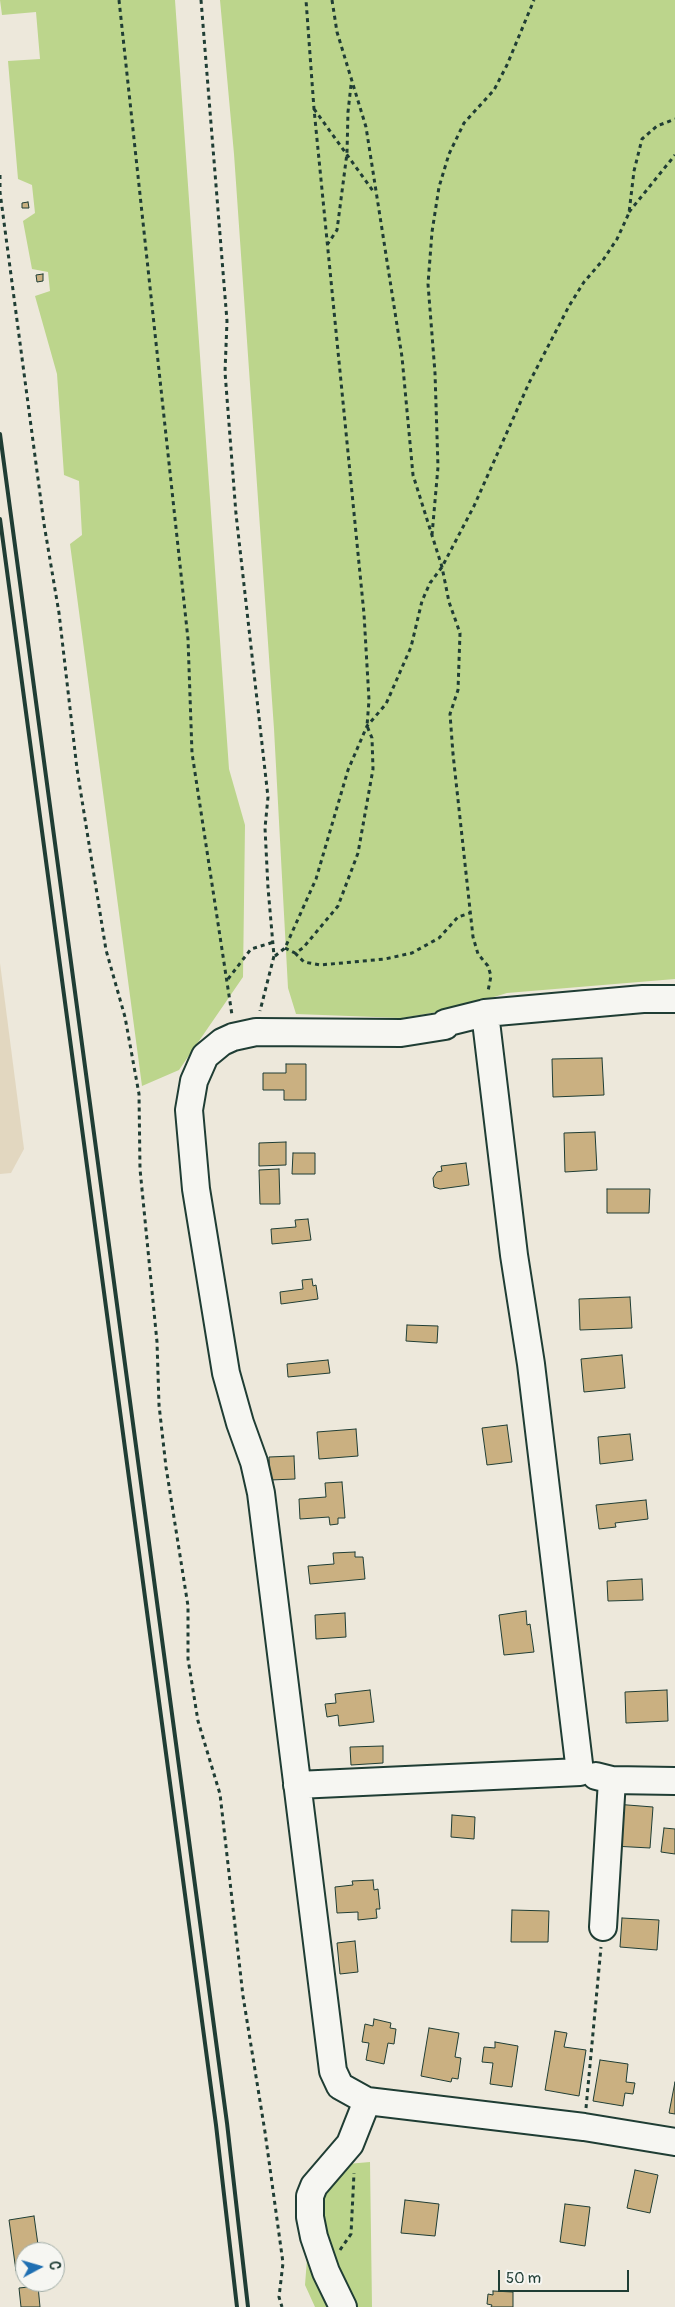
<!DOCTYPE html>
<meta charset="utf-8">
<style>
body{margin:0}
#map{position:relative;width:675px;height:2307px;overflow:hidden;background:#ede8db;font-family:Pangolin,sans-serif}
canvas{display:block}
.north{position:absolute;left:15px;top:2242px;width:50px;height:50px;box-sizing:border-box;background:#f6f6f2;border:1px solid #a0aca6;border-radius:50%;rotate:84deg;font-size:14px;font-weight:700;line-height:20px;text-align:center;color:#1f3d34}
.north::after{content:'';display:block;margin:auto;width:18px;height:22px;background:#1f6fb2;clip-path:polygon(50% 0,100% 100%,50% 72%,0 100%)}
.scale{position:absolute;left:498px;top:2270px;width:131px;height:22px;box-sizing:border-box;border:2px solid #1f3d34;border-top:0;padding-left:6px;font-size:15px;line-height:18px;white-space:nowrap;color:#1f3d34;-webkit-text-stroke:4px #f6f6f2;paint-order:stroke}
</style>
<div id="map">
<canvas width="675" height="2307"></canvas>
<div class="north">С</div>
<div class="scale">50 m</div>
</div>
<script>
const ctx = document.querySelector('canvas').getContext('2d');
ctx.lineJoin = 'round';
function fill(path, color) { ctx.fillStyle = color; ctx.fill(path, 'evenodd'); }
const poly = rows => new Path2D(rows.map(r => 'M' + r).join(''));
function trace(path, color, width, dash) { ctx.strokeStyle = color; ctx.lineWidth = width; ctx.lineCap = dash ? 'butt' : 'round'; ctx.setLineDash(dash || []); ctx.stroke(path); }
fill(poly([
 [0,963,24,1149,11,1173,0,1174]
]), '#e2d7c0');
fill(poly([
 [0,0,175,0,229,769,245,825,243,977,179,1070,142,1086,70,544,82,535,79,481,64,475,57,374,35,296,50,291,48,272,32,269,23,221,35,213,32,185,18,179,8,61,40,59,36,12,2,15],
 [220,0,675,0,675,979,507,993,455,1009,402,1018,296,1014,288,988,274,729,234,154],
 [370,2162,372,2307,315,2307,305,2285,307,2259,305,2230,313,2201,347,2164]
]), '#bcd58c');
const building = poly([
 [28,202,29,208,22,208,22,203,28,202],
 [43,274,43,281,37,282,36,275,43,274],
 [602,1058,604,1095,553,1097,552,1059,602,1058],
 [286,1064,306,1064,306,1100,284,1100,284,1090,263,1090,263,1073,286,1073,286,1064],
 [595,1132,597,1170,565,1172,564,1133,595,1132],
 [286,1142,286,1165,259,1166,259,1143,286,1142],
 [293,1153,315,1153,315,1174,292,1174,293,1153],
 [466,1163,469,1185,440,1189,434,1187,433,1178,437,1172,442,1171,441,1166,466,1163],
 [279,1169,280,1204,260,1204,259,1170,279,1169],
 [607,1189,650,1189,649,1213,607,1213,607,1189],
 [308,1219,311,1240,272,1244,271,1229,296,1227,295,1220,308,1219],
 [312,1279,313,1286,316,1285,318,1299,281,1304,280,1292,303,1289,302,1280,312,1279],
 [630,1297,632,1328,580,1330,579,1299,630,1297],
 [407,1325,438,1326,437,1343,406,1341,407,1325],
 [622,1355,625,1388,584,1392,581,1359,622,1355],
 [328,1360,330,1373,288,1377,287,1364,328,1360],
 [507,1425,512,1462,487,1465,482,1428,507,1425],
 [356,1429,358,1456,319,1459,317,1432,356,1429],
 [630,1434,633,1460,600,1464,598,1437,630,1434],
 [294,1456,295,1479,270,1480,269,1457,294,1456],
 [342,1482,345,1518,338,1518,338,1524,330,1525,329,1517,300,1519,299,1499,326,1497,325,1483,342,1482],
 [646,1500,648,1519,615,1523,616,1527,599,1529,596,1505,646,1500],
 [355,1552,355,1557,363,1557,365,1579,310,1584,308,1566,334,1564,333,1553,355,1552],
 [642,1579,643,1600,608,1601,607,1581,642,1579],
 [526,1611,527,1625,530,1624,534,1652,504,1655,499,1615,526,1611],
 [345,1613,346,1637,316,1639,315,1615,345,1613],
 [370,1690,374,1722,339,1726,338,1715,327,1717,325,1704,336,1703,335,1694,370,1690],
 [667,1690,668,1721,626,1723,625,1692,667,1690],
 [383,1746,383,1763,351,1765,350,1747,383,1746],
 [615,1804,653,1807,650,1848,613,1846,615,1804],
 [452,1815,475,1817,474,1839,451,1837,452,1815],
 [664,1828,675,1829,675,1854,661,1852,664,1828],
 [373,1880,374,1890,378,1889,380,1909,376,1909,377,1918,358,1920,358,1912,337,1913,335,1887,353,1885,352,1881,373,1880],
 [512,1910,549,1911,548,1942,511,1942,512,1910],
 [622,1918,659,1920,657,1950,620,1947,622,1918],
 [355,1941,358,1972,340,1974,337,1943,355,1941],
 [374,2019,391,2023,390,2028,396,2029,394,2044,388,2043,384,2064,366,2060,369,2043,362,2042,365,2024,373,2026,374,2019],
 [429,2028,459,2033,455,2057,461,2058,458,2079,452,2078,451,2082,421,2076,429,2028],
 [555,2031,567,2033,564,2047,586,2050,579,2096,545,2090,555,2031],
 [495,2042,518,2046,512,2087,490,2084,493,2063,482,2062,484,2047,495,2048,495,2042],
 [600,2060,628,2064,626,2082,635,2083,633,2094,625,2093,623,2106,593,2101,600,2060],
 [675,2082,675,2114,669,2113,675,2082],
 [635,2170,658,2175,650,2213,627,2208,635,2170],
 [405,2200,439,2204,435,2236,401,2233,405,2200],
 [565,2204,590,2207,585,2246,560,2242,565,2204],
 [34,2216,39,2252,25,2252,25,2270,16,2271,9,2220,34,2216],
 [38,2286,40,2307,21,2307,19,2288,38,2286],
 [493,2291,513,2292,513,2307,491,2307,492,2305,487,2304,488,2294,493,2295,493,2291]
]);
fill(building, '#cab081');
trace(building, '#1f3d34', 1);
const minor = poly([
 [675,999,643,999,485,1013,445,1023,445,1026,401,1033,256,1032,233,1037,222,1042,205,1056,194,1081,189,1110,196,1189,226,1373,240,1423,254,1462,261,1493,333,2071,340,2086,367,2101,584,2127,675,2142],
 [596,1776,612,1780,675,1781],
 [297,1785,580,1772,531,1364,514,1255,485,1013],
 [603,1927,612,1780],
 [343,2307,326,2272,314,2237,310,2217,310,2196,314,2186,350,2144,367,2101]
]);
trace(minor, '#1f3d34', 30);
trace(poly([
 [119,0,188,639,192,753,232,1015],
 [201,0,227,321,225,372,236,514,268,797,265,828,268,888,274,956,260,1011],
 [332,0,337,32,366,127,402,357,413,475,442,567,449,602,460,633,458,690,450,714,453,754,473,937,478,954,488,966,491,976,488,991],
 [314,109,373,191],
 [0,175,0,192,44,524,59,613,77,769,106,950,125,1017,139,1094,140,1169,157,1342,159,1405,166,1467,188,1606,188,1659,198,1721,220,1794,243,1996,265,2132,283,2263,279,2297,282,2307],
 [629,212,675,155],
 [327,245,337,230,347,153,348,112,351,85],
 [432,535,438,467,435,373,428,284,432,232,439,187,449,154,464,123,494,90,507,65,534,0],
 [285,948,295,953,303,948,338,906,358,853,373,769,372,738,367,726,369,700,364,614,314,109,306,0],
 [295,953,304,962,320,965,385,959,412,953,439,938,458,917,470,913],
 [275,956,285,948,316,879,348,770,367,726,386,704,411,647,422,601,430,583,442,567,474,506,529,383,569,306,584,282,603,260,617,239,629,213,634,171,642,139,657,126,675,119],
 [228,979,251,949,274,942],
 [586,2108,601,1947],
 [340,2250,351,2234,354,2173]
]), '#1f3d34', 3, [4, 4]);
trace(minor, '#f6f6f2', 26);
trace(poly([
 [0,434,227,2123,248,2307],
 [0,519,216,2125,237,2307]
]), '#1f3d34', 4);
</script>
